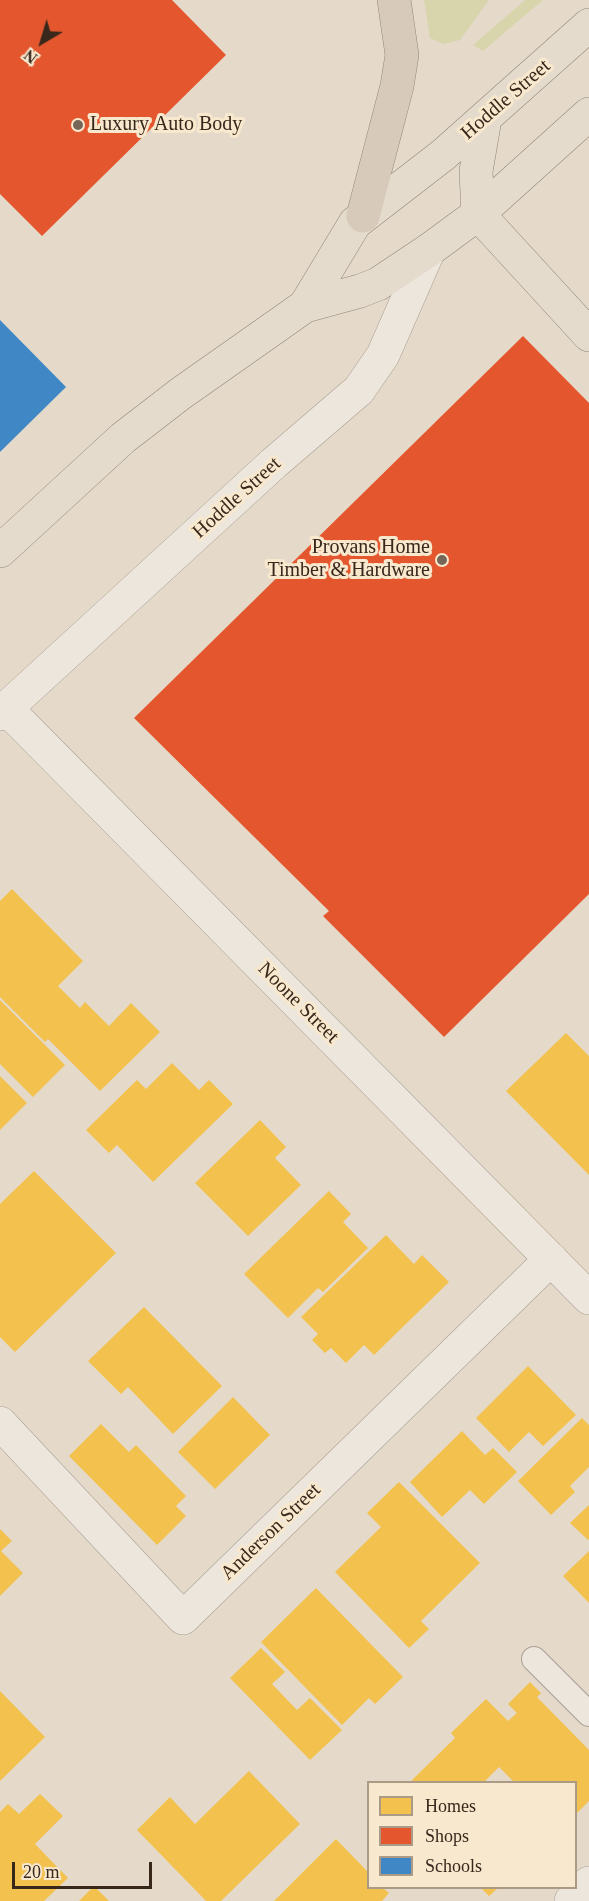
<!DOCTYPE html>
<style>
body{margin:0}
#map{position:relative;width:589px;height:1901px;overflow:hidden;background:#e5daca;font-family:Georgia,serif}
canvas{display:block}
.legend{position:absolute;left:367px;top:1781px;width:210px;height:108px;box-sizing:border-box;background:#f8e8ce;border:2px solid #ab9b86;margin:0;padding:8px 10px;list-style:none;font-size:18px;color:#38271b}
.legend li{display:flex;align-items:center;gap:12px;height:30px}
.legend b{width:30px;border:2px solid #ab9b86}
.north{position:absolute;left:12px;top:12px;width:60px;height:60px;-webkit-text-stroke:4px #f8e8ce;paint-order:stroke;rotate:218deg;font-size:16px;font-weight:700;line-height:24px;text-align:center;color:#38271b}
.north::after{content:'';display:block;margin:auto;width:21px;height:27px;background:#38271b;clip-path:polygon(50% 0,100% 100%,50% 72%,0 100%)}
.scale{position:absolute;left:12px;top:1862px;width:140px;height:27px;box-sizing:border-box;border:3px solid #38271b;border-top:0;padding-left:8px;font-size:18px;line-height:21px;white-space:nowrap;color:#38271b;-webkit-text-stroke:4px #f8e8ce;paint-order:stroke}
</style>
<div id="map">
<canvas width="589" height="1901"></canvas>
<ul class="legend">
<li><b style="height:16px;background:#f2c14e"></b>Homes</li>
<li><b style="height:16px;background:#e4572e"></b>Shops</li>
<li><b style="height:16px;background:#3f88c5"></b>Schools</li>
</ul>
<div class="north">N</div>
<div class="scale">20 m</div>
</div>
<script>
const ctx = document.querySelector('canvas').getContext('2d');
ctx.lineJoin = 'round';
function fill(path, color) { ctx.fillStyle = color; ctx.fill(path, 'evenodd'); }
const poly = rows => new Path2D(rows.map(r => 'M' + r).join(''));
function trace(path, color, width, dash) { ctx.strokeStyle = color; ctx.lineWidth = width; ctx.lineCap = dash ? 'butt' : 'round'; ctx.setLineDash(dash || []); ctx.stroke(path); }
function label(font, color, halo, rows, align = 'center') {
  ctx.font = font + ' Georgia,serif'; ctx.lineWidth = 6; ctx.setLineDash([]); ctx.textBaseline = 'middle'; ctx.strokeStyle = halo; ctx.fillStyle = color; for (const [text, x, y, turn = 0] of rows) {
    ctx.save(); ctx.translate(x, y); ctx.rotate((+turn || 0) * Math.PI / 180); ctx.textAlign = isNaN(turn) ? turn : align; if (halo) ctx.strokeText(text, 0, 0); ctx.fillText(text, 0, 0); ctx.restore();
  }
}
fill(poly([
 [424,0,489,0,460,40,443,44,430,38],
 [525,0,543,0,483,51,473,45]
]), '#d8d4ab');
fill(poly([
 [12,889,83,961,58,986,80,1008,85,1002,109,1026,131,1003,160,1032,100,1091,48,1039,45,1042,0,997,0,901],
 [0,1000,65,1065,33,1097,0,1064],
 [566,1033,589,1056,589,1175,506,1091],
 [172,1063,199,1090,209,1080,233,1104,153,1182,117,1145,109,1153,86,1130,137,1080,146,1089],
 [0,1076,27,1103,0,1130],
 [260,1120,286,1147,275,1158,301,1185,248,1236,195,1183],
 [34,1171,116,1253,15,1352,0,1337,0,1204],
 [329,1191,351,1214,343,1222,368,1248,323,1292,318,1288,288,1318,244,1274],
 [386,1235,414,1264,422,1255,449,1282,374,1355,364,1345,346,1363,331,1348,325,1353,312,1340,318,1334,301,1317],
 [144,1307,222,1386,173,1434,128,1387,121,1394,88,1361],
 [528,1366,576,1415,543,1446,529,1432,509,1452,476,1418],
 [233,1397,270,1435,215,1489,178,1452],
 [582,1418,589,1425,589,1467,570,1486,575,1492,551,1515,518,1481],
 [101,1424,129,1452,136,1445,186,1496,176,1506,186,1516,157,1545,69,1456],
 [462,1431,485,1455,493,1448,517,1472,484,1504,470,1490,442,1517,410,1482],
 [399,1482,480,1563,421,1621,429,1629,409,1648,335,1572,381,1527,367,1513],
 [589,1505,589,1539,588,1540,570,1523],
 [0,1529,12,1541,1,1551,23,1573,0,1596],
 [589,1551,589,1603,563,1576],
 [316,1588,403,1677,375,1704,369,1698,342,1725,261,1642],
 [261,1648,285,1672,272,1684,297,1710,310,1698,342,1730,310,1760,230,1678],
 [530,1682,541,1693,537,1697,589,1750,589,1801,576,1814,576,1782,514,1782,499,1767,484,1782,414,1782,412,1780,455,1738,451,1733,486,1699,508,1721,517,1713,508,1704],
 [0,1691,45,1737,0,1781],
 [249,1771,300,1824,221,1901,206,1901,137,1830,170,1797,195,1824],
 [40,1794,63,1816,35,1844,68,1878,44,1901,0,1901,0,1812,8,1804,19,1814],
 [336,1839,368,1872,368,1888,383,1888,389,1893,382,1901,274,1901],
 [94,1886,109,1901,79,1901],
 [481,1888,498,1888,489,1896]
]), '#f2c14e');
fill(poly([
 [0,0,172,0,226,55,42,236,0,194],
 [523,336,589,403,589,894,444,1037,323,916,329,911,134,718]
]), '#e4572e');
fill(poly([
 [0,320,66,387,0,452]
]), '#3f88c5');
const lane = poly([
 [534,1659,589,1714]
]);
const street = poly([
 [7,709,589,1298],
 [0,714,274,463,359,390,383,355,429,250],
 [0,1423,183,1618,551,1259],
 [571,1901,589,1883]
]);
const primary = poly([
 [478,214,589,335],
 [478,214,476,171,485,119],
 [305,306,355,223,443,155,589,25],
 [0,551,123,438,180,394,305,306,360,291,378,284,429,250,478,214,589,114]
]);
const highway = poly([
 [363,216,397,86,402,55,394,0]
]);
trace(lane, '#aa9f93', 26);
trace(street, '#aa9f93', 34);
trace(primary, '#8f857a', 34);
trace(highway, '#8f857a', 34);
trace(lane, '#ece6dc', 24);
trace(street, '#ece6dc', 33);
trace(primary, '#e4dbcd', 33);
trace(highway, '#d8caba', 33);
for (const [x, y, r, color] of [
 [78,125,6,"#756658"],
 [442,560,6,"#756658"]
]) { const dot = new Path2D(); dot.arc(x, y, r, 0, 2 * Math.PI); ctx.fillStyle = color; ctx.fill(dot); trace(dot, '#f8e8ce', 2); }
label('20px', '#38271b', '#f8e8ce', [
 ["Hoddle Street",506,100,-41],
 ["Hoddle Street",237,498,-42],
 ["Noone Street",298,1003,45],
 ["Anderson Street",271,1532,-44]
]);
label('20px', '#38271b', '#f8e8ce', [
 ["Luxury Auto Body",90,125],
 ["Provans Home",430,548,"right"],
 ["Timber & Hardware",430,571,"right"]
], 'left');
</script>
